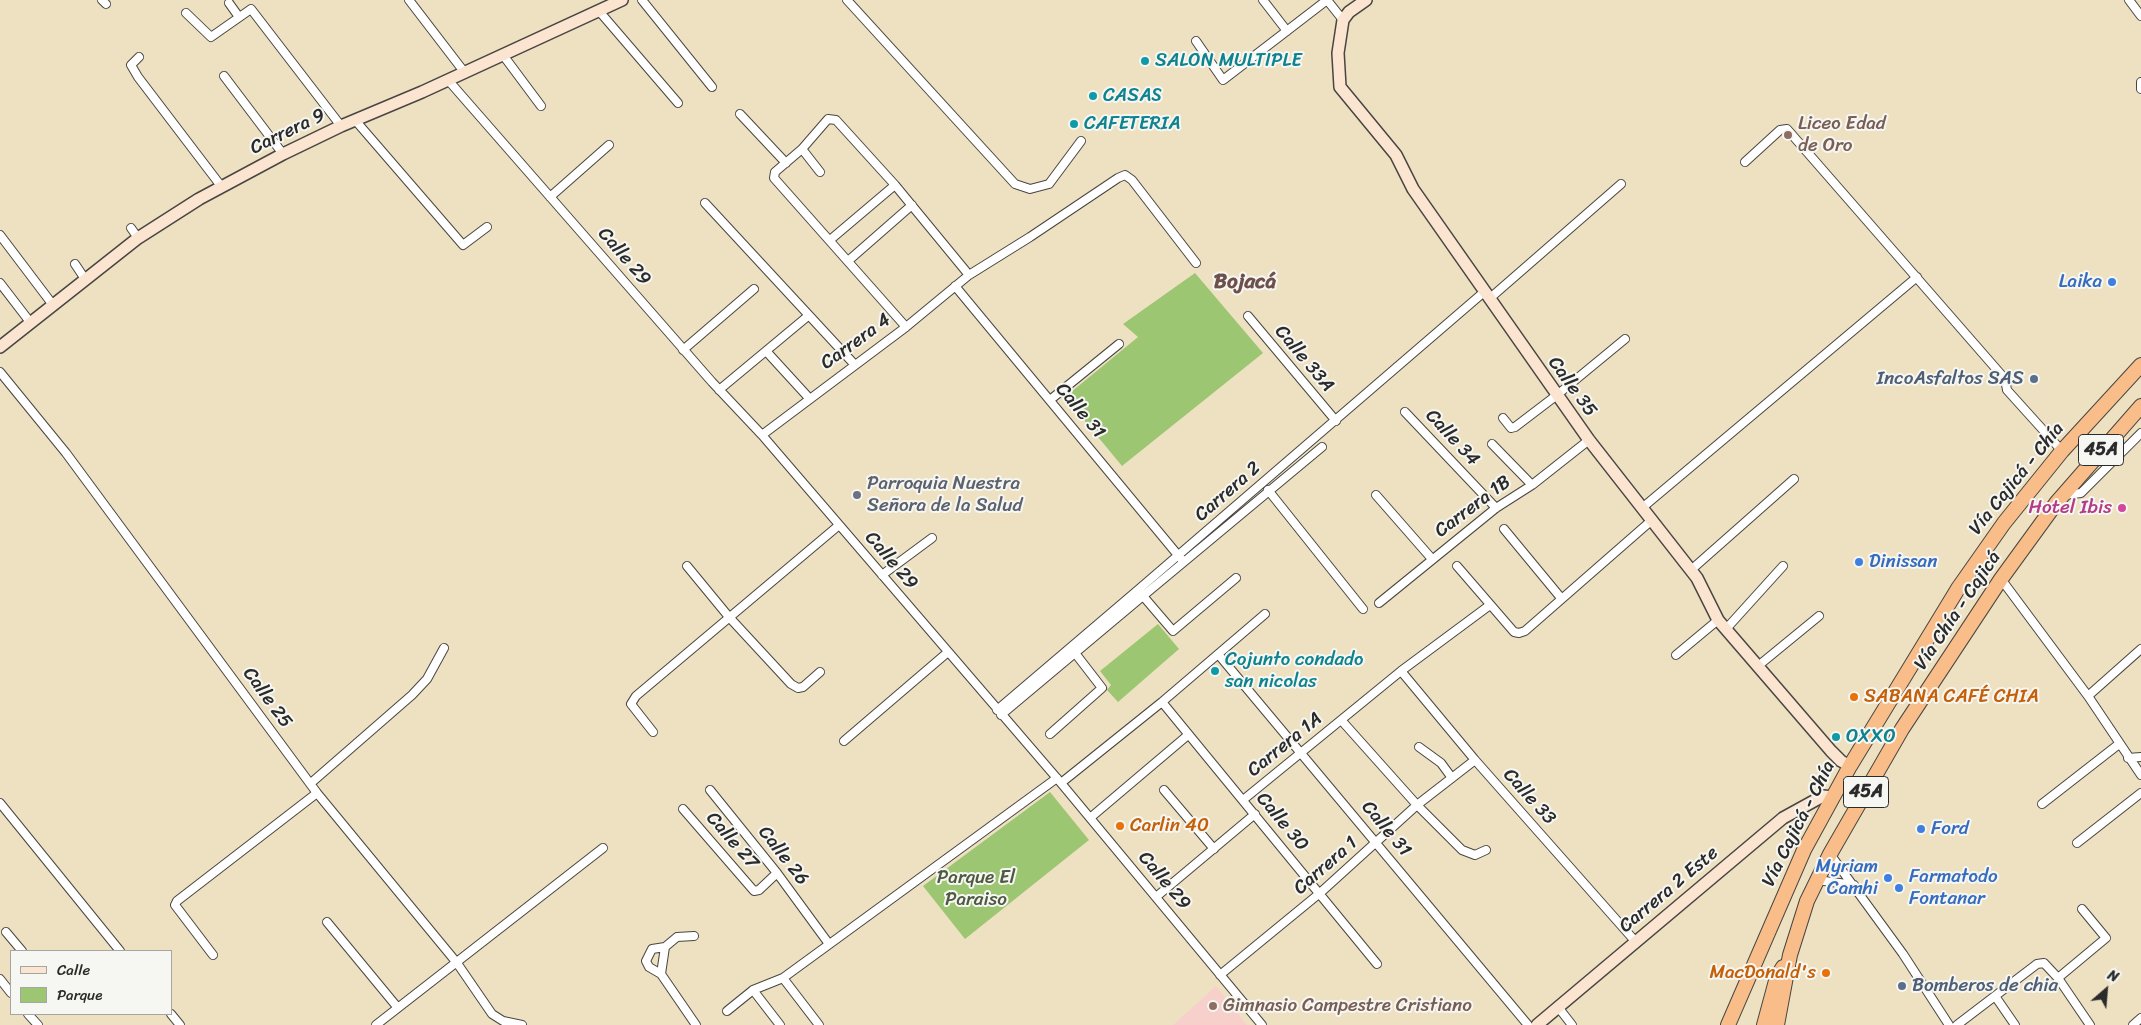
<!DOCTYPE html>
<meta charset="utf-8">
<style>
body{margin:0}
#map{position:relative;width:2141px;height:1025px;overflow:hidden;background:#eee1c2;font-family:Sriracha,sans-serif}
canvas{display:block}
.legend{position:absolute;left:10px;top:950px;width:162px;height:65px;box-sizing:border-box;background:#f6f6f2;border:1px solid #a5a5a2;margin:0;padding:6px 9px;list-style:none;font-size:15px;color:#2b2b2b}
.legend li{display:flex;align-items:center;gap:10px;height:25px}
.legend b{width:25px;border:1px solid #a5a5a2}
.north{position:absolute;left:2081px;top:965px;width:50px;height:50px;-webkit-text-stroke:4px #f6f6f2;paint-order:stroke;rotate:27deg;font-size:14px;font-weight:700;line-height:20px;text-align:center;color:#2b2b2b}
.north::after{content:'';display:block;margin:auto;width:18px;height:22px;background:#2b2b2b;clip-path:polygon(50% 0,100% 100%,50% 72%,0 100%)}
</style>
<div id="map">
<canvas width="2141" height="1025"></canvas>
<ul class="legend">
<li><b style="height:6px;background:#fce5d0"></b>Calle</li>
<li><b style="height:14px;background:#9dc672"></b>Parque</li>
</ul>
<div class="north">N</div>
</div>
<script>
const ctx = document.querySelector('canvas').getContext('2d');
ctx.lineJoin = 'round';
function fill(path, color) { ctx.fillStyle = color; ctx.fill(path, 'evenodd'); }
const poly = rows => new Path2D(rows.map(r => 'M' + r).join(''));
function trace(path, color, width, dash) { ctx.strokeStyle = color; ctx.lineWidth = width; ctx.lineCap = dash ? 'butt' : 'round'; ctx.setLineDash(dash || []); ctx.stroke(path); }
function label(font, color, halo, rows, align = 'center') {
  ctx.font = font + ' Sriracha,sans-serif'; ctx.lineWidth = 4; ctx.setLineDash([]); ctx.textBaseline = 'middle'; ctx.strokeStyle = halo; ctx.fillStyle = color; for (const [text, x, y, turn = 0] of rows) {
    ctx.save(); ctx.translate(x, y); ctx.rotate((+turn || 0) * Math.PI / 180); ctx.textAlign = isNaN(turn) ? turn : align; if (halo) ctx.strokeText(text, 0, 0); ctx.fillText(text, 0, 0); ctx.restore();
  }
}
fill(poly([
 [1216,986,1247,1025,1173,1025]
]), '#f7d0cc');
fill(poly([
 [1195,273,1263,353,1122,466,1065,397,1138,337,1123,324],
 [1158,624,1179,649,1118,702,1107,690,1111,685,1100,671],
 [1050,792,1089,840,965,939,923,886]
]), '#9dc672');
const street = poly([
 [102,0,106,4],
 [409,0,465,73],
 [642,0,712,87],
 [847,0,1015,184,1030,189,1049,184,1081,141],
 [1263,0,1287,31],
 [1327,0,1343,20],
 [2129,0,2141,16],
 [229,3,239,17],
 [599,11,678,103],
 [186,13,211,37,251,9,341,126],
 [1196,41,1223,80,1327,0],
 [503,55,541,106],
 [139,57,131,65,138,77,221,186],
 [224,76,283,154],
 [448,80,712,382,762,435,1061,783,1262,1025],
 [2141,82,2141,89],
 [740,114,786,163],
 [355,120,463,245,487,227],
 [802,149,820,172],
 [1745,162,1780,130,1787,129,2005,379,2007,390,2062,451],
 [550,197,609,145],
 [705,203,855,365],
 [131,228,138,238],
 [0,235,53,305],
 [830,240,895,185],
 [848,261,912,205],
 [75,264,85,279],
 [0,283,30,322],
 [955,286,1182,560],
 [1489,299,1621,184],
 [1248,316,1336,421],
 [906,327,774,178,775,172,802,149,828,119,836,120,895,185,969,275],
 [683,350,754,289],
 [766,351,809,398],
 [0,372,66,453,317,793,457,963,492,1014,503,1021,522,1025],
 [719,390,808,316],
 [1050,400,1119,344],
 [1405,412,1496,508],
 [1503,418,1511,428,1515,427,1557,395,1625,339],
 [762,435,906,327,969,275,1030,237,1118,178,1125,175,1132,180,1196,263],
 [1492,444,1532,485],
 [1268,490,1363,609],
 [1376,495,1432,559],
 [2064,495,2081,493,2141,433],
 [1642,508,1917,277],
 [1504,529,1561,598],
 [687,566,729,617,791,684,798,688,803,687,820,672],
 [1457,566,1514,632,1519,633,1525,631,1652,520],
 [1691,570,1794,479],
 [882,575,932,538],
 [1236,578,1173,631,1143,596,1322,447],
 [2001,579,2088,696,2141,775],
 [1379,603,1496,508,1532,485,1589,440],
 [1726,629,1783,566],
 [1218,654,1528,1025],
 [1676,655,1718,620],
 [1758,666,1819,616],
 [1401,671,1475,760,1635,941],
 [2088,696,2141,649],
 [1162,702,1377,964],
 [997,710,1139,589],
 [1001,715,1143,596,1139,589,1484,292],
 [1342,721,1417,805,1462,850,1475,855,1486,850],
 [653,732,631,704,636,696,838,526],
 [1050,734,1102,688,1075,653],
 [844,741,948,652],
 [1419,747,1441,763,1452,778],
 [2128,758,2141,757],
 [311,783,412,695,427,679,444,648],
 [1061,783,1162,702,1265,614],
 [710,790,777,873,829,944],
 [1164,790,1214,849],
 [1243,800,1401,671,1490,605],
 [0,803,120,951],
 [2042,804,2119,744],
 [683,809,754,891,759,890,777,873],
 [1090,818,1188,735],
 [2077,843,2141,793],
 [1830,854,1903,954,1949,1025],
 [1817,880,1854,885],
 [1156,897,1255,814],
 [327,922,398,1008],
 [6,932,22,951],
 [694,936,677,937,665,947,661,974,696,1025],
 [213,955,175,905,177,901,317,793],
 [661,974,649,967,646,961,652,949,665,947],
 [1220,975,1320,893,1417,805,1475,760],
 [783,978,819,1025],
 [2058,978,2106,938,2082,909],
 [0,979,11,993],
 [753,990,780,1025],
 [1995,996,2015,1025],
 [1558,1007,1572,1025],
 [727,1011,753,990,783,978,1057,778],
 [28,1014,38,1025],
 [171,1014,180,1025],
 [376,1025,603,848],
 [1957,1025,2037,964,2044,963,2058,978,2090,1025],
 [2133,1025,2141,1018]
]);
const secondary = poly([
 [1366,0,1349,12,1343,20,1338,53,1340,87,1396,155,1413,189,1589,440,1697,578,1718,620,1831,751,1841,761,1850,766],
 [0,347,138,238,199,199,283,154,341,126,422,92,622,0],
 [1537,1025,1783,818,1823,796,1833,797]
]);
const highway = poly([
 [1728,1025,1804,850,1850,766,1959,587,2004,523,2062,451,2141,365],
 [1764,1025,1777,977,1783,967],
 [1777,1025,1790,955,1807,901,1830,854,1902,729,2001,579,2057,502,2141,406]
]);
trace(street, '#484642', 10);
trace(secondary, '#484642', 14);
trace(highway, '#484642', 16);
trace(street, '#fff', 8);
trace(secondary, '#fce5d0', 11);
trace(highway, '#f8bd89', 14);
for (const [x, y, r, color] of [
 [1145,61,5,"#0f9aa8"],
 [1093,96,5,"#0f9aa8"],
 [1074,124,5,"#0f9aa8"],
 [1788,135,5,"#8d6e63"],
 [2112,282,5,"#3f7fe0"],
 [2034,379,5,"#5c6f8a"],
 [857,495,5,"#6b7280"],
 [2122,508,5,"#d1479c"],
 [1859,562,5,"#3f7fe0"],
 [1215,671,5,"#0f9aa8"],
 [1854,697,5,"#e8710a"],
 [1836,737,5,"#0f9aa8"],
 [1120,826,5,"#e8710a"],
 [1921,829,5,"#3f7fe0"],
 [1888,878,5,"#3f7fe0"],
 [1899,888,5,"#3f7fe0"],
 [1826,973,5,"#e8710a"],
 [1902,986,5,"#5c6f8a"],
 [1213,1006,5,"#8d6e63"]
]) { const dot = new Path2D(); dot.arc(x, y, r, 0, 2 * Math.PI); ctx.fillStyle = color; ctx.fill(dot); trace(dot, '#f6f6f2', 2); }
for (const [x, y, w] of [
 [2101,450,45],
 [1866,792,45]
]) { const box = new Path2D(); box.roundRect(x - w / 2, y - 15.5, w, 31, 4); ctx.fillStyle = '#f6f6f2'; ctx.fill(box); trace(box, '#2b2b2b', 1); }
label('bold 18px', '#2b2b2b', null, [
 ["45A",2101,450],
 ["45A",1866,792]
]);
label('19px', '#0d838f', '#f6f6f2', [
 ["SALON MULTIPLE",1155,61],
 ["CASAS",1103,96],
 ["CAFETERIA",1084,124],
 ["Cojunto condado",1225,660],
 ["san nicolas",1225,682],
 ["OXXO",1846,737]
], 'left');
label('19px', '#785e54', '#f6f6f2', [
 ["Liceo Edad",1798,124],
 ["de Oro",1798,146],
 ["Gimnasio Campestre Cristiano",1223,1006]
], 'left');
label('19px', '#2b2b2b', '#f6f6f2', [
 ["Carrera 9",288,132,-26],
 ["Calle 29",624,257,49],
 ["Carrera 4",856,342,-36],
 ["Calle 33A",1304,359,50],
 ["Calle 35",1572,387,54],
 ["Calle 31",1080,411,50],
 ["Calle 34",1452,438,47],
 ["Vía Cajicá - Chía",2017,479,-51],
 ["Carrera 2",1228,492,-41],
 ["Carrera 1B",1473,507,-37],
 ["Calle 29",891,561,49],
 ["Vía Chía - Cajicá",1958,611,-56],
 ["Calle 25",267,698,54],
 ["Carrera 1A",1285,745,-39],
 ["Calle 33",1529,797,48],
 ["Calle 30",1282,822,50],
 ["Vía Cajicá - Chía",1799,824,-63],
 ["Calle 31",1386,829,50],
 ["Calle 27",732,841,49],
 ["Calle 26",783,856,52],
 ["Carrera 1",1326,866,-41],
 ["Calle 29",1164,881,50],
 ["Carrera 2 Este",1669,890,-40]
]);
label('19px', '#366cbe', '#f6f6f2', [
 ["Laika",2102,282,"right"],
 ["Dinissan",1869,562],
 ["Ford",1931,829],
 ["Myriam",1878,867,"right"],
 ["Camhi",1878,889,"right"],
 ["Farmatodo",1909,877],
 ["Fontanar",1909,899]
], 'left');
label('19px', '#4e5e75', '#f6f6f2', [
 ["IncoAsfaltos SAS",2024,379],
 ["Bomberos de chia",1912,986,"left"]
], 'right');
label('19px', '#5b616d', '#f6f6f2', [
 ["Parroquia Nuestra",867,484],
 ["Señora de la Salud",867,506]
], 'left');
label('19px', '#b23c85', '#f6f6f2', [
 ["Hotel Ibis",2112,508]
], 'right');
label('19px', '#c56008', '#f6f6f2', [
 ["SABANA CAFÉ CHIA",1864,697],
 ["Carlin 40",1130,826],
 ["MacDonald's",1816,973,"right"]
], 'left');
label('19px', '#4d5a40', '#f6f6f2', [
 ["Parque El",976,878],
 ["Paraiso",976,900]
]);
label('bold 21px', '#6d4f4c', '#f6f6f2', [
 ["Bojacá",1245,283]
]);
</script>
